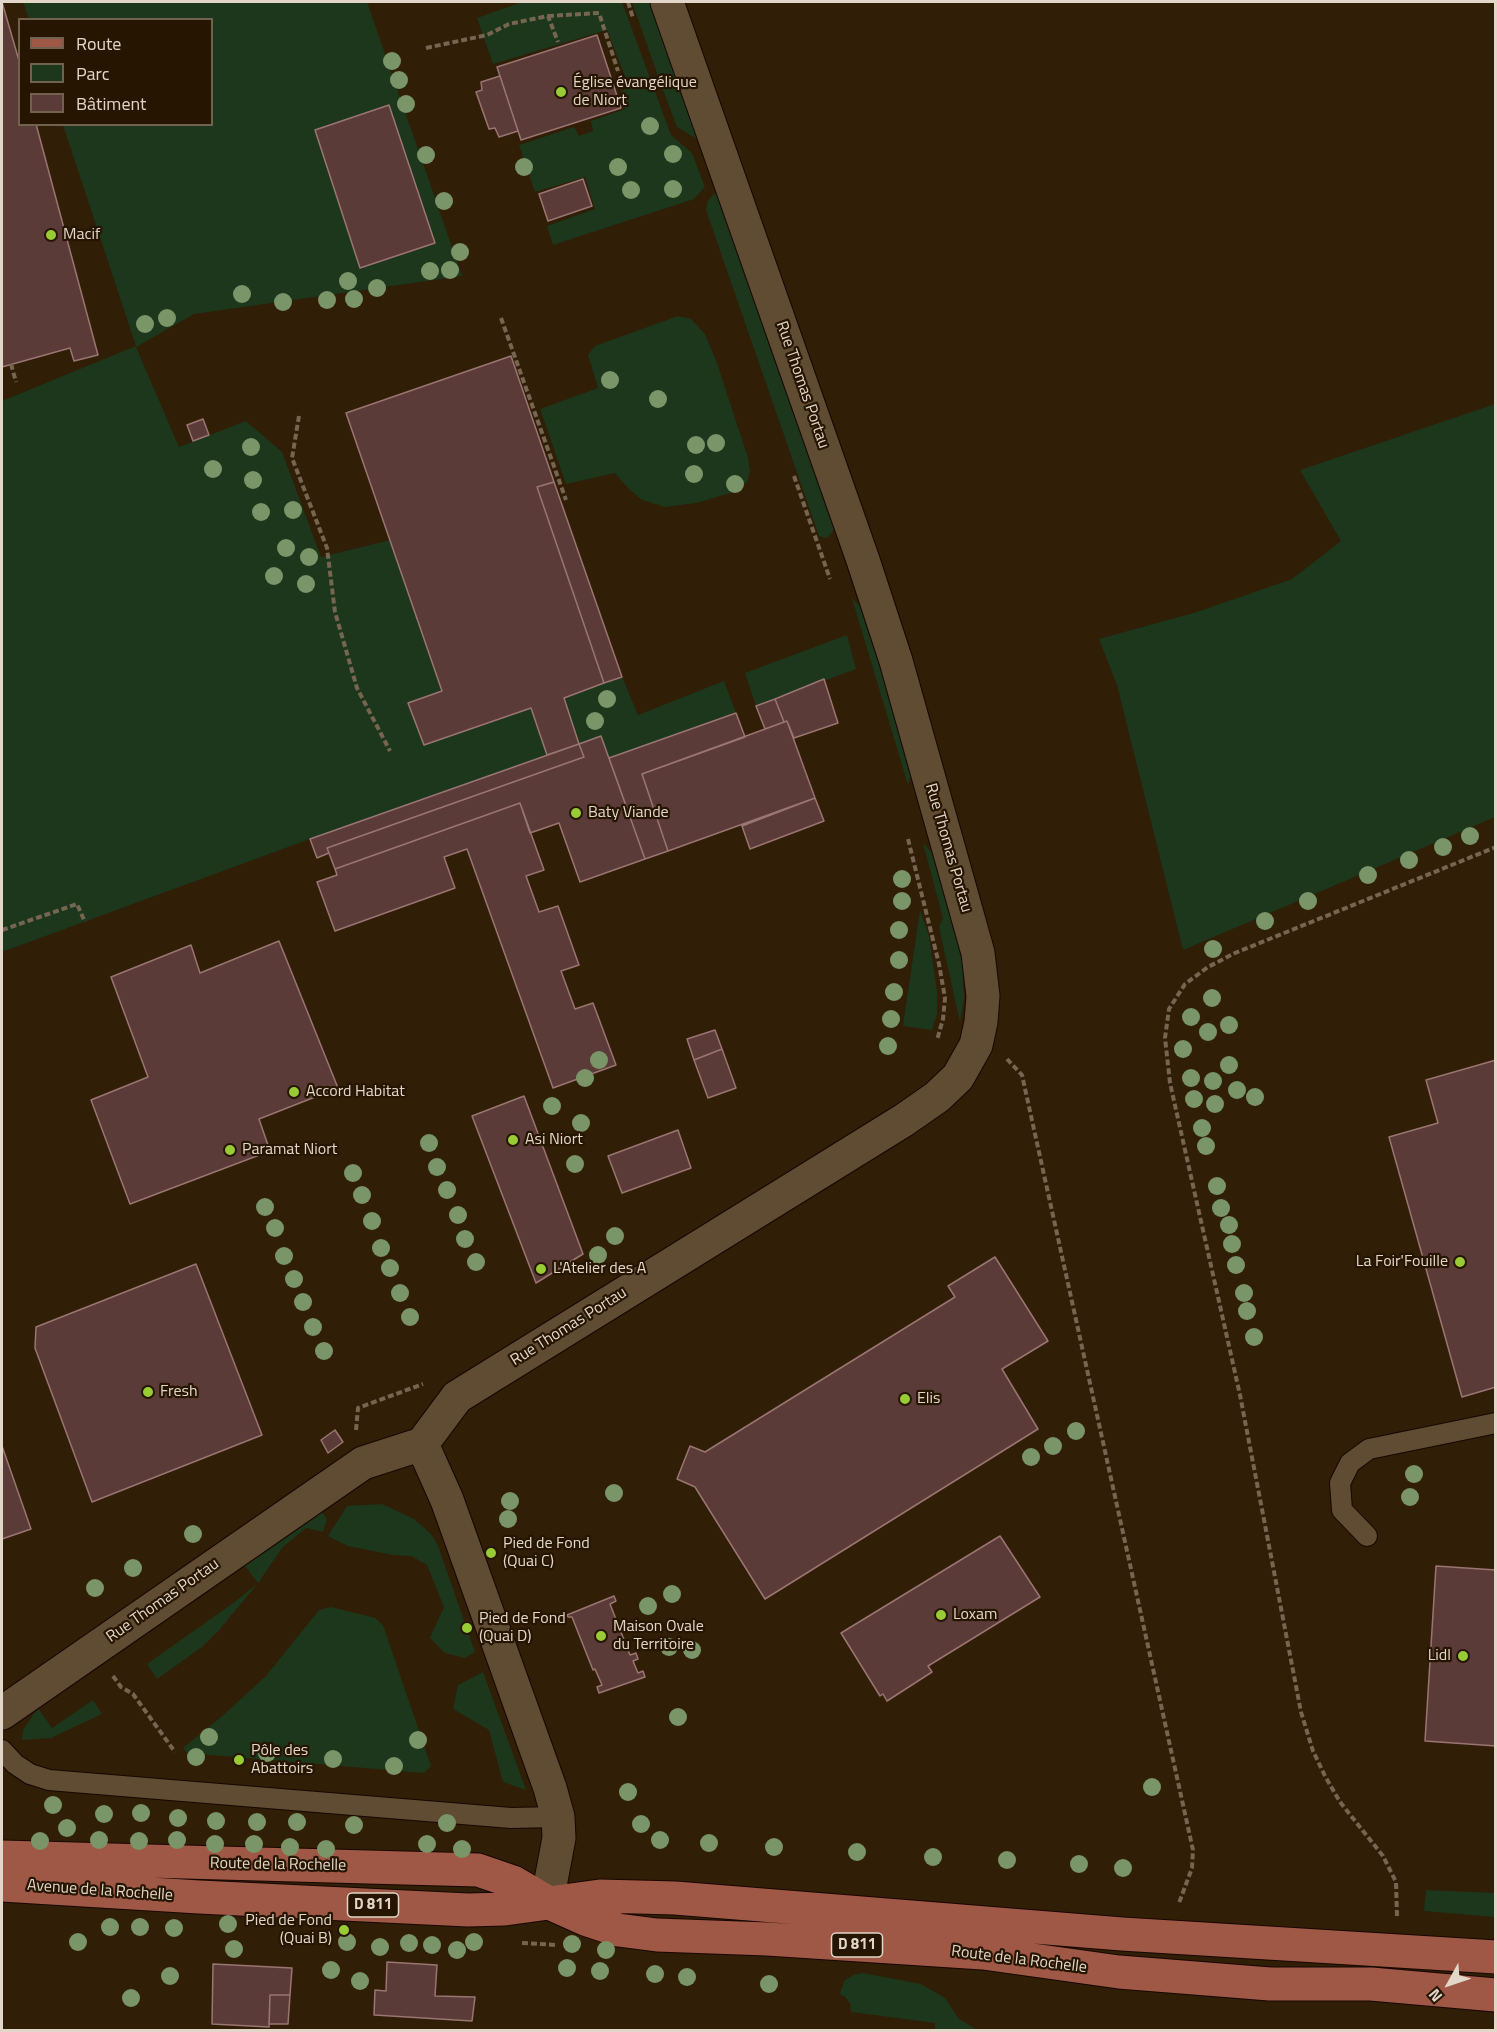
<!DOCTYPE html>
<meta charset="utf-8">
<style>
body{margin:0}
#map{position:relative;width:1497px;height:2032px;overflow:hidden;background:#301e06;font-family:"Titillium Web",sans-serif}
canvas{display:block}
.frame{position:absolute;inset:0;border:3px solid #e2d6c8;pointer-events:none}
.legend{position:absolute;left:18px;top:18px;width:195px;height:108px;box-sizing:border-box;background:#261500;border:2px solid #716250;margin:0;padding:8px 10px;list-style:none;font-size:18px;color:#e2d6c8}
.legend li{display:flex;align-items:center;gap:12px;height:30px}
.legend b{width:30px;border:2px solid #716250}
.north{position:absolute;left:1419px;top:1954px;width:60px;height:60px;-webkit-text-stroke:4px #261500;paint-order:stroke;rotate:230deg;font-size:16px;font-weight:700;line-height:24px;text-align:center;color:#e2d6c8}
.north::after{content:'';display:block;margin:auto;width:21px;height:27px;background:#e2d6c8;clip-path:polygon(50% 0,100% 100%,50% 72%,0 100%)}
</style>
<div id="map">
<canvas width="1497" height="2032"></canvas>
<div class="frame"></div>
<ul class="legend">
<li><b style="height:8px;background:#a05846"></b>Route</li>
<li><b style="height:16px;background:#1c371c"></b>Parc</li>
<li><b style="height:16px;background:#5b3b38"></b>Bâtiment</li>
</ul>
<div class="north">N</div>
</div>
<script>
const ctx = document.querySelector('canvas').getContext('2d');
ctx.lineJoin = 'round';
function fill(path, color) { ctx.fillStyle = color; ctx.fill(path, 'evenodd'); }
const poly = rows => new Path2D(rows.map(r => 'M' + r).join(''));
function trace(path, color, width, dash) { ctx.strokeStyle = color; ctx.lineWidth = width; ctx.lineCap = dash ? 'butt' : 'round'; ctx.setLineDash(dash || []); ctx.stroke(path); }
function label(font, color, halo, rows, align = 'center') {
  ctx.font = font + ' "Titillium Web",sans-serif'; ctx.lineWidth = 4.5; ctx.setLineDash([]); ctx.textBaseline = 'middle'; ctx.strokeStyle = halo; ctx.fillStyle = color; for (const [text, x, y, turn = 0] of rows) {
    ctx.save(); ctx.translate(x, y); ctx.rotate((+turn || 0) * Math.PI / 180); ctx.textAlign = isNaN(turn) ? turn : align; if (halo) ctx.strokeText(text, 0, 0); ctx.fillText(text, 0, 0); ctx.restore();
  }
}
fill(poly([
 [23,2,367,2,462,276,194,314,136,347,179,447,246,421,282,452,321,557,390,540,442,691,409,703,531,708,547,755,310,839,2,952,2,401,136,346,63,125,212,124,212,20,29,19],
 [522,2,622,2,671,135,692,153,705,187,694,199,553,245,547,226,595,209,585,177,535,192,519,145,574,127,579,136,593,131,591,121,625,109,621,91,629,87,607,30,493,64,477,18],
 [632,2,651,2,700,141,677,127,659,79],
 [717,190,835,526,832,533,827,538,819,536,706,210,708,201],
 [678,316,691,319,705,334,717,363,748,458,750,471,747,482,737,491,696,503,665,507,642,500,628,488,615,473,566,484,540,409,598,388,588,355,595,346],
 [1495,404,1495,817,1183,950,1117,685,1099,639,1197,612,1292,579,1341,541,1300,470],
 [852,598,867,614,911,774,908,785],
 [847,635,856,669,756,706,745,673],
 [622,677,638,715,724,681,736,713,609,758,601,736,579,744,564,698],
 [923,843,936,857,962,956,964,998,960,1022,939,927,943,918],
 [920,910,929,936,937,992,937,1014,932,1030,903,1026],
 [382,1504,414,1519,430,1533,437,1543,475,1652,465,1658,445,1653,430,1638,444,1607,427,1565,411,1556,393,1555,348,1546,328,1536,347,1506],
 [321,1510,327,1519,323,1532,306,1528,282,1548,258,1583,220,1629,202,1647,157,1679,147,1664,236,1601,258,1583,244,1565],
 [331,1607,375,1618,383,1625,431,1766,424,1773,187,1753,183,1748,221,1717,266,1676,319,1610],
 [483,1672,526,1790,503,1782,489,1730,453,1709,458,1685],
 [93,1700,102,1714,51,1738,22,1740,23,1730,38,1708,52,1728],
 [1426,1890,1495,1893,1495,1917,1424,1911],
 [863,1973,921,1984,945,1998,958,2018,977,2030,935,2030,935,2023,851,2012,850,2003,844,1996,840,1994,844,1981,853,1975]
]), '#1c371c');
const building = poly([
 [2,2,20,64,20,124,36,124,98,355,74,361,70,348,2,367,2,2],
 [597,35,621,108,521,140,497,67,597,35],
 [500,76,518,131,499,137,495,128,489,129,476,92,482,90,481,82,500,76],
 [389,105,435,243,360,268,315,130,389,105],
 [583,179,592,206,548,221,539,194,583,179],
 [511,356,554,482,537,487,604,683,564,698,579,744,547,755,531,708,424,745,408,703,442,691,346,413,511,356],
 [203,419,209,435,193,441,187,425,203,419],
 [554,482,622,677,604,683,537,487,554,482],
 [824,679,838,723,794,738,787,721,784,722,775,699,824,679],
 [775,699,784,722,765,729,756,706,775,699],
 [736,713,745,737,642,774,668,851,645,859,609,758,736,713],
 [787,721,815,798,668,851,642,774,787,721],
 [601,736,645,859,580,882,559,823,530,833,520,803,335,869,327,848,584,757,579,744,601,736],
 [579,744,584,757,327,848,329,853,317,858,310,839,579,744],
 [815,798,824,821,750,849,742,826,815,798],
 [520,803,544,870,526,876,539,912,558,906,579,965,561,971,575,1009,593,1003,616,1065,553,1088,467,849,444,857,455,888,335,931,317,882,337,875,335,869,520,803],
 [279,941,338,1088,259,1119,270,1151,130,1204,91,1100,148,1077,111,977,191,945,200,973,279,941],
 [715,1030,722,1049,694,1060,687,1039,715,1030],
 [722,1049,736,1088,708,1098,694,1060,722,1049],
 [1496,1060,1496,1387,1462,1397,1389,1137,1438,1123,1426,1080,1496,1060],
 [524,1096,583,1254,536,1283,472,1116,524,1096],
 [678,1130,691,1168,622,1193,608,1156,678,1130],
 [995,1257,1048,1341,1002,1369,1038,1429,765,1599,695,1487,677,1479,690,1446,705,1452,955,1297,948,1286,995,1257],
 [196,1264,262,1435,92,1502,35,1348,36,1327,196,1264],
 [335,1430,343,1442,328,1453,321,1440,335,1430],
 [2,1446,31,1529,2,1539,2,1446],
 [1000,1536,1040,1597,928,1666,932,1672,887,1701,883,1694,880,1696,841,1633,1000,1536],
 [1436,1566,1496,1570,1496,1746,1425,1741,1436,1566],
 [614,1596,616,1601,610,1604,630,1655,636,1653,638,1659,633,1661,638,1673,643,1671,645,1677,599,1693,597,1687,602,1685,595,1669,593,1670,572,1617,568,1617,567,1615,614,1596],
 [387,1962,437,1965,435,1996,475,1997,472,2021,374,2015,375,1990,386,1991,387,1962],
 [213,1964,292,1968,290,1995,270,1995,269,2027,212,2024,213,1964],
 [270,1995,290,1995,288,2024,269,2024,270,1995]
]);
fill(building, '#5b3b38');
trace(building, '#9a7572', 1.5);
const service = poly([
 [1367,1536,1342,1510,1340,1483,1350,1463,1369,1449,1496,1423],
 [2,1750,15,1764,30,1774,49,1780,511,1818,558,1817]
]);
const minor = poly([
 [422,1444,447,1500,550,1788,558,1817,559,1838,547,1902],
 [2,1713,363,1463,422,1444,457,1397,904,1120,937,1097,958,1077,976,1045,981,1022,983,996,978,953,896,661,863,560,667,2]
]);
const primary = poly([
 [2,1857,478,1870,513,1882,547,1902,585,1919,618,1930,657,1935,767,1939,983,1953,1119,1972,1270,1984,1371,1984,1496,1995],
 [2,1885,199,1897,468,1910,505,1909,600,1896,675,1898,1122,1934,1496,1957]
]);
trace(service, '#180700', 22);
trace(minor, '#180700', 35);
trace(primary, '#180700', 35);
trace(poly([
 [628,2,633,18],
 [548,16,599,13,618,71],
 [426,48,487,35,509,24,548,16,558,42],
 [501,318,566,500],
 [11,364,16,382],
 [299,416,292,458,327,548,335,612,357,688,390,751],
 [794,476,830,579],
 [908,839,939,964,945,998,943,1019,937,1040],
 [2,930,77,904,85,922],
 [1007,1059,1022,1075,1193,1850,1192,1868,1179,1903],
 [356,1430,358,1408,423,1384],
 [113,1676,121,1687,133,1694,175,1752],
 [1397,1916,1396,1882,1383,1856,1340,1802,1325,1776,1313,1751,1301,1712,1240,1395,1170,1083,1165,1038,1169,1009,1185,984,1208,967,1235,953,1496,847],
 [522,1943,557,1945]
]), '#756551', 4, [6, 3]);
trace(service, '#604b33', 20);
trace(minor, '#604b33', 33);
trace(primary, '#a05846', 33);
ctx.fillStyle = '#7a9567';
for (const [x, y] of [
 [392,61],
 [399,80],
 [406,104],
 [650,126],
 [673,154],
 [426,155],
 [524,167],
 [618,167],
 [673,189],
 [631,190],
 [444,201],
 [460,252],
 [450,270],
 [430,271],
 [348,281],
 [377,288],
 [242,294],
 [354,299],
 [327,300],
 [283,302],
 [167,318],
 [145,324],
 [610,380],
 [658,399],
 [716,443],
 [696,445],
 [251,447],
 [213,469],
 [694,474],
 [253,480],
 [735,484],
 [293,510],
 [261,512],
 [286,548],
 [309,557],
 [274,576],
 [306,584],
 [607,699],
 [595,721],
 [1470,836],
 [1443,847],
 [1409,860],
 [1368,875],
 [902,879],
 [902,901],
 [1308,901],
 [1265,921],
 [899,930],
 [1213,949],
 [899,960],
 [894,992],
 [1212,998],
 [1191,1017],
 [891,1019],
 [1229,1025],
 [1208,1032],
 [888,1046],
 [1183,1049],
 [599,1060],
 [1229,1065],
 [585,1078],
 [1191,1078],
 [1213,1081],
 [1237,1090],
 [1255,1097],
 [1194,1099],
 [1215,1104],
 [552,1106],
 [581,1123],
 [1202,1128],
 [429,1143],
 [1206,1146],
 [575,1164],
 [437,1167],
 [353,1173],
 [1217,1186],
 [447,1190],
 [362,1195],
 [265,1207],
 [1221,1208],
 [458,1215],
 [372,1221],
 [1229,1225],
 [275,1228],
 [615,1236],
 [465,1239],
 [1232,1244],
 [381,1248],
 [598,1255],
 [284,1256],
 [476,1262],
 [1236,1265],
 [390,1268],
 [294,1279],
 [400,1293],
 [1244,1293],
 [303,1302],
 [1247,1311],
 [410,1317],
 [313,1327],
 [1254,1337],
 [324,1351],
 [1076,1431],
 [1053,1446],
 [1031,1457],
 [1414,1474],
 [614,1493],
 [1410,1497],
 [510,1501],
 [508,1519],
 [193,1534],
 [133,1568],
 [95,1588],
 [672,1594],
 [648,1606],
 [669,1647],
 [692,1650],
 [678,1717],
 [209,1737],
 [418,1740],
 [267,1753],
 [196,1757],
 [333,1759],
 [394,1766],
 [1152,1787],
 [628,1792],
 [53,1805],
 [141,1813],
 [104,1814],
 [178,1818],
 [216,1821],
 [257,1822],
 [297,1822],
 [447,1823],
 [641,1824],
 [354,1825],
 [67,1828],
 [99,1840],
 [177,1840],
 [660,1840],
 [40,1841],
 [139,1841],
 [709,1843],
 [215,1844],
 [254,1844],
 [427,1844],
 [290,1847],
 [774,1847],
 [326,1849],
 [462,1849],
 [857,1852],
 [933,1857],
 [1007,1860],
 [1079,1864],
 [1123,1868],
 [228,1924],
 [110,1927],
 [140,1927],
 [174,1928],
 [78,1942],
 [347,1942],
 [474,1942],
 [409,1943],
 [572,1944],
 [432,1945],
 [380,1947],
 [234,1949],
 [457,1950],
 [606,1950],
 [567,1968],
 [331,1970],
 [600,1971],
 [655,1974],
 [170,1976],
 [687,1977],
 [360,1981],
 [769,1984],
 [131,1998]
]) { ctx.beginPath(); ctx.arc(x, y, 9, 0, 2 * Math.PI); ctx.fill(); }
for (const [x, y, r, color] of [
 [561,92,6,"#99cb35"],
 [51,235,6,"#99cb35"],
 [576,813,6,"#99cb35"],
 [294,1092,6,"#99cb35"],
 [513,1140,6,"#99cb35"],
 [230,1150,6,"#99cb35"],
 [1460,1262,6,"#99cb35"],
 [541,1269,6,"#99cb35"],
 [148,1392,6,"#99cb35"],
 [905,1399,6,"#99cb35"],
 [491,1553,6,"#99cb35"],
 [941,1615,6,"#99cb35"],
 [467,1628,6,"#99cb35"],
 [601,1636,6,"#99cb35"],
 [1463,1656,6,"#99cb35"],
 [239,1760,6,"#99cb35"],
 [344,1930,6,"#99cb35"]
]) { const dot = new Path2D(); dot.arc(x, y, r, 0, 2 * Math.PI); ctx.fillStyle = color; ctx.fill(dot); trace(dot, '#261500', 2); }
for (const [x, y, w] of [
 [373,1905,51],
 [857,1945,51]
]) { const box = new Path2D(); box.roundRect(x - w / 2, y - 12, w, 24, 4.5); ctx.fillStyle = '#261500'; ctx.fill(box); trace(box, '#e2d6c8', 1.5); }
label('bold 15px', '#e2d6c8', null, [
 ["D 811",373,1905],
 ["D 811",857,1945]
]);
label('16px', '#e2d6c8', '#261500', [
 ["Église évangélique",573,83],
 ["de Niort",573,101],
 ["Macif",63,235],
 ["Baty Viande",588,813],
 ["Accord Habitat",306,1092],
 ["Asi Niort",525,1140],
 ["Paramat Niort",242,1150],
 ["La Foir'Fouille",1448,1262,"right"],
 ["L'Atelier des A",553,1269],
 ["Fresh",160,1392],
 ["Elis",917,1399],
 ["Pied de Fond",503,1544],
 ["(Quai C)",503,1562],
 ["Loxam",953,1615],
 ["Pied de Fond",479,1619],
 ["(Quai D)",479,1637],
 ["Maison Ovale",613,1627],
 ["du Territoire",613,1645],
 ["Lidl",1451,1656,"right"],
 ["Pôle des",251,1751],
 ["Abattoirs",251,1769],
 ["Pied de Fond",332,1921,"right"],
 ["(Quai B)",332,1939,"right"]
], 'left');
label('16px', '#e2d6c8', '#261500', [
 ["Rue Thomas Portau",802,385,71],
 ["Rue Thomas Portau",948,848,74],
 ["Rue Thomas Portau",569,1327,-32],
 ["Rue Thomas Portau",163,1601,-35],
 ["Route de la Rochelle",278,1865,1],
 ["Avenue de la Rochelle",100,1891,4],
 ["Route de la Rochelle",1019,1960,7]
]);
</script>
